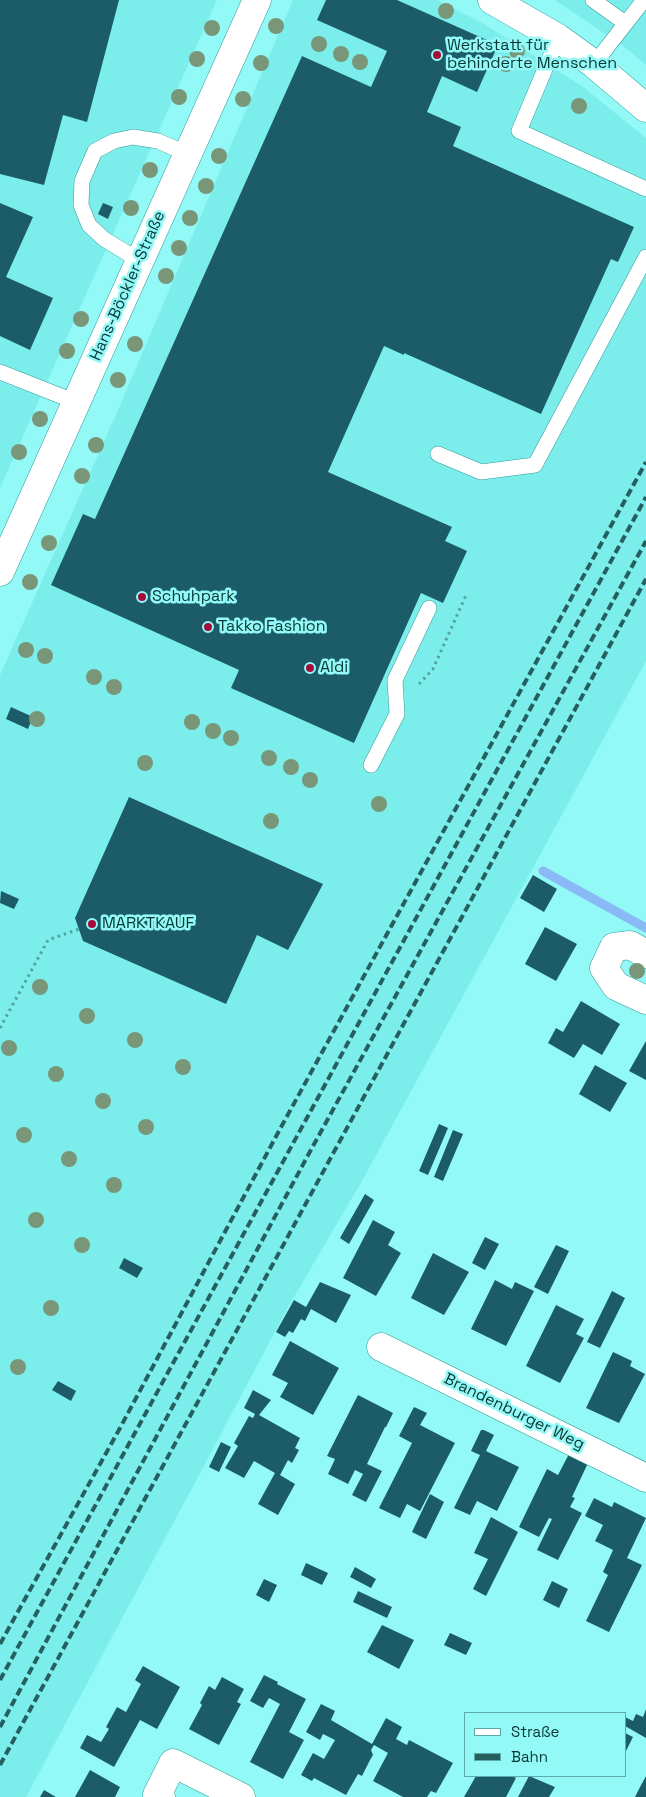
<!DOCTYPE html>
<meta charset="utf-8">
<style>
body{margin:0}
#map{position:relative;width:646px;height:1797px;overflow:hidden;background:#93f9f7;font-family:"Space Grotesk",sans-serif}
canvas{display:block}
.legend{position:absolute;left:464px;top:1712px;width:162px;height:65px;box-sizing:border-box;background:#93f9f7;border:1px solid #5babaa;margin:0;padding:6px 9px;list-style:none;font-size:15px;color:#083736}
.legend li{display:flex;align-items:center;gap:10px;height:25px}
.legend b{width:25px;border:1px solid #5babaa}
</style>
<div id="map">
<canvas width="646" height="1797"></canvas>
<ul class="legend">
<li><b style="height:6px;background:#fff"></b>Straße</li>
<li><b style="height:6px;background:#255f5e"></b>Bahn</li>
</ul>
</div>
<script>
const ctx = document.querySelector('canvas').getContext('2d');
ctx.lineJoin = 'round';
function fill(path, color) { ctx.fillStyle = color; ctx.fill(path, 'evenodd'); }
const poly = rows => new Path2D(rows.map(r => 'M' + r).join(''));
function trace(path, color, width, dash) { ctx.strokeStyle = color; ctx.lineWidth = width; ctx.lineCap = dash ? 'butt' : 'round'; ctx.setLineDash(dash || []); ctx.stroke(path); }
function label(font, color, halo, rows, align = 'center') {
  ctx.font = font + ' "Space Grotesk",sans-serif'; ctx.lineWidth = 5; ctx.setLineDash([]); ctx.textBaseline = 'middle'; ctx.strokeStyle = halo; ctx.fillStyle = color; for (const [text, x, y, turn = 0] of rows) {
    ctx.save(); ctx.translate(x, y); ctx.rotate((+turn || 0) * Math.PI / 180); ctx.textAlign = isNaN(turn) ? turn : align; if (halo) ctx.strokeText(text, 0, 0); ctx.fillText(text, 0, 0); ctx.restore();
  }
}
fill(poly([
 [0,0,217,0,0,488],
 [293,0,437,0,481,22,582,86,646,138,646,661,362,1181,287,1309,197,1479,26,1797,0,1797,0,675,118,410],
 [555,0,646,0,646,65,626,48]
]), '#7beeec');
trace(poly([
 [543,871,646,928]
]), '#8abaf5', 9);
fill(poly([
 [0,0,119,0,87,122,63,115,44,185,0,174],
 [326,0,397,0,498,45,477,92,442,76,427,112,461,127,453,146,634,227,618,262,611,259,541,414,404,353,404,355,384,346,328,472,452,527,445,541,467,551,443,603,421,593,354,743,231,688,239,670,51,585,83,514,95,519,302,56,371,87,387,51,317,20],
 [0,203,33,217,6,277,53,298,30,350,0,336],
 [103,203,113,207,108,219,98,214],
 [11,707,33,717,28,729,6,719],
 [129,797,323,884,288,950,257,935,226,1004,83,941,75,918],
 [533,875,557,889,544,912,520,898],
 [1,891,19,899,14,909,0,903],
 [545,927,577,944,556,981,525,964],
 [581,1001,620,1024,602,1055,583,1044,574,1058,548,1043,556,1028,563,1032],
 [646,1041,646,1080,629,1071],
 [595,1065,627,1083,610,1112,579,1094],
 [439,1124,448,1128,428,1175,419,1171],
 [453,1130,463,1134,443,1181,434,1177],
 [365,1194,374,1200,349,1244,340,1238],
 [373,1220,395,1232,388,1245,401,1253,376,1296,343,1278],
 [485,1237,499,1244,485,1270,472,1263],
 [556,1245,569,1251,548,1294,534,1287],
 [433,1253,469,1272,444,1315,411,1298],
 [124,1258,143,1268,137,1278,119,1268],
 [495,1280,512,1289,515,1282,534,1291,506,1346,471,1329],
 [320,1282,351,1295,336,1323,311,1309,305,1321,301,1319,293,1333,289,1331,285,1337,276,1332,294,1300,306,1307],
 [612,1291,625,1298,600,1348,587,1342],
 [556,1305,584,1319,576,1334,584,1338,560,1383,526,1366],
 [290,1341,339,1368,313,1415,280,1397,288,1383,272,1375],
 [613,1352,632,1361,630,1366,645,1374,619,1423,586,1408],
 [58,1381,76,1391,71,1401,52,1390],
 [253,1390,271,1400,259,1415,300,1438,295,1448,299,1450,292,1463,288,1460,280,1475,295,1484,278,1515,258,1504,275,1473,254,1461,244,1478,225,1468,238,1446,234,1443,249,1416,253,1418,255,1414,244,1408],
 [358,1395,393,1413,386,1427,385,1427,367,1464,382,1471,366,1502,352,1495,363,1474,355,1470,348,1484,328,1474,335,1459,327,1456],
 [414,1407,427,1413,420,1425,455,1443,420,1511,407,1504,400,1518,379,1508,412,1443,399,1436],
 [481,1430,484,1430,494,1435,486,1451,519,1467,497,1511,477,1501,470,1515,454,1508,480,1455,471,1451],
 [221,1442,231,1447,219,1472,209,1467],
 [569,1454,588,1463,572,1497,575,1498,570,1507,582,1513,558,1560,537,1550,552,1519,549,1518,539,1537,519,1527,547,1469,558,1475],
 [430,1494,444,1502,426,1539,412,1532],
 [594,1498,612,1507,614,1502,646,1518,627,1558,642,1565,609,1632,586,1621,608,1575,603,1572,613,1550,595,1541,603,1525,585,1516],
 [491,1517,518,1532,486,1596,473,1589,488,1559,474,1553],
 [306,1563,328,1573,322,1585,301,1575],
 [355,1567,376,1579,371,1588,350,1577],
 [264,1579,277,1585,269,1602,256,1595],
 [552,1581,568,1589,559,1608,543,1600],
 [358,1591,392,1607,387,1618,353,1602],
 [382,1625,414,1640,399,1669,367,1652],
 [450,1633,472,1643,466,1655,444,1645],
 [143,1666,180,1687,157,1729,140,1720,114,1767,80,1748,87,1735,101,1742,109,1729,106,1727,117,1707,126,1712,141,1684,135,1680],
 [264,1675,278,1682,277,1684,306,1699,289,1732,304,1740,283,1779,250,1762,280,1704,269,1698,263,1708,250,1701],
 [222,1677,244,1689,237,1702,241,1704,219,1745,189,1729,202,1705,200,1703,209,1686,215,1690],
 [321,1704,335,1711,331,1720,372,1744,386,1718,402,1727,396,1739,407,1745,409,1740,453,1763,436,1793,431,1791,427,1797,403,1797,373,1781,388,1753,374,1745,371,1750,373,1755,370,1760,362,1776,358,1774,346,1795,314,1778,312,1781,301,1775,313,1753,324,1759,335,1740,323,1734,320,1740,306,1732],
 [646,1709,646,1738,625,1726,625,1717,633,1721,636,1714,643,1717],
 [625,1733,633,1737,625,1753],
 [90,1770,120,1787,115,1797,75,1797],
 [476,1776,512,1776,516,1778,506,1797,464,1797],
 [529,1776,555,1787,549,1797,518,1797],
 [646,1776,646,1797,635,1797,639,1789],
 [44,1790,56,1797,40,1797]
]), '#1c5c69');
const service = poly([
 [593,0,625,23],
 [558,38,519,131,646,189],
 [594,64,644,0],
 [140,261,104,239,89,225,81,205,82,181,95,151,114,141,133,137,158,141,188,154],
 [0,372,76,402],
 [438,454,481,472,535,465,646,257],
 [371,765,397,714,395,680,429,608]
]);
const minor = poly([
 [492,0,558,38,594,64,646,108],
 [0,572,257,0],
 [646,954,630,945,614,947,604,968,616,986,646,1000],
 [381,1347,646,1478],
 [161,1797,157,1795,173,1763,241,1797]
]);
trace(service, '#2e9b9a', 16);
trace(minor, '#2e9b9a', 29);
trace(poly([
 [419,684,433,669,467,593],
 [0,1028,48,940,79,929]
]), '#54a09f', 3, [2.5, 4]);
trace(service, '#fff', 15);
trace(minor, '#fff', 28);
trace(poly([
 [0,1644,120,1428,280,1129,646,462],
 [0,1680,646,497],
 [0,1727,313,1146,646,541],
 [0,1765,646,579]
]), '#255f5e', 4, [8, 4]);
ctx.fillStyle = '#7a9679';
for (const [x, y] of [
 [446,11],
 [276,26],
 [212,28],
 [319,44],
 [517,51],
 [341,54],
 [197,59],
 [360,62],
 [261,63],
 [506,64],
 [179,97],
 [243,99],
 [579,106],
 [219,156],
 [150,170],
 [206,186],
 [131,208],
 [190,218],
 [179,248],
 [166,276],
 [81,319],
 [135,344],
 [67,351],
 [118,380],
 [40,419],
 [96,445],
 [19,452],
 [82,476],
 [49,543],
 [30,582],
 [26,650],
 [45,656],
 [94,677],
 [114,687],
 [37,719],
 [192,722],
 [213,731],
 [231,738],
 [269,758],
 [145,763],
 [291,767],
 [310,780],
 [379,804],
 [271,821],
 [637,971],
 [40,987],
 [87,1016],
 [135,1040],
 [9,1048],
 [183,1067],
 [56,1074],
 [103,1101],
 [146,1127],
 [24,1135],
 [69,1159],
 [114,1185],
 [36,1220],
 [82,1245],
 [51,1308],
 [18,1367]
]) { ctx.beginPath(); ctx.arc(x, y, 8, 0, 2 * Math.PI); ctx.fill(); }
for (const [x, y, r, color] of [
 [437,55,5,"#a60c39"],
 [142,597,5,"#a60c39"],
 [208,627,5,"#a60c39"],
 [310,668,5,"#a60c39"],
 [92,924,5,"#a60c39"]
]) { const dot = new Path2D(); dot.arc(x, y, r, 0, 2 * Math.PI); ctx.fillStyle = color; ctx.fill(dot); trace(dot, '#93f9f7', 2); }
label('16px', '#083736', '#93f9f7', [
 ["Werkstatt für",447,46],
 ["behinderte Menschen",447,64],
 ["Schuhpark",152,597],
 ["Takko Fashion",218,627],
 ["Aldi",320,668],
 ["MARKTKAUF",102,924]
], 'left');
label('16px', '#083736', '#93f9f7', [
 ["Hans-Böckler-Straße",128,286,-66],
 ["Brandenburger Weg",514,1412,26]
]);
</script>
